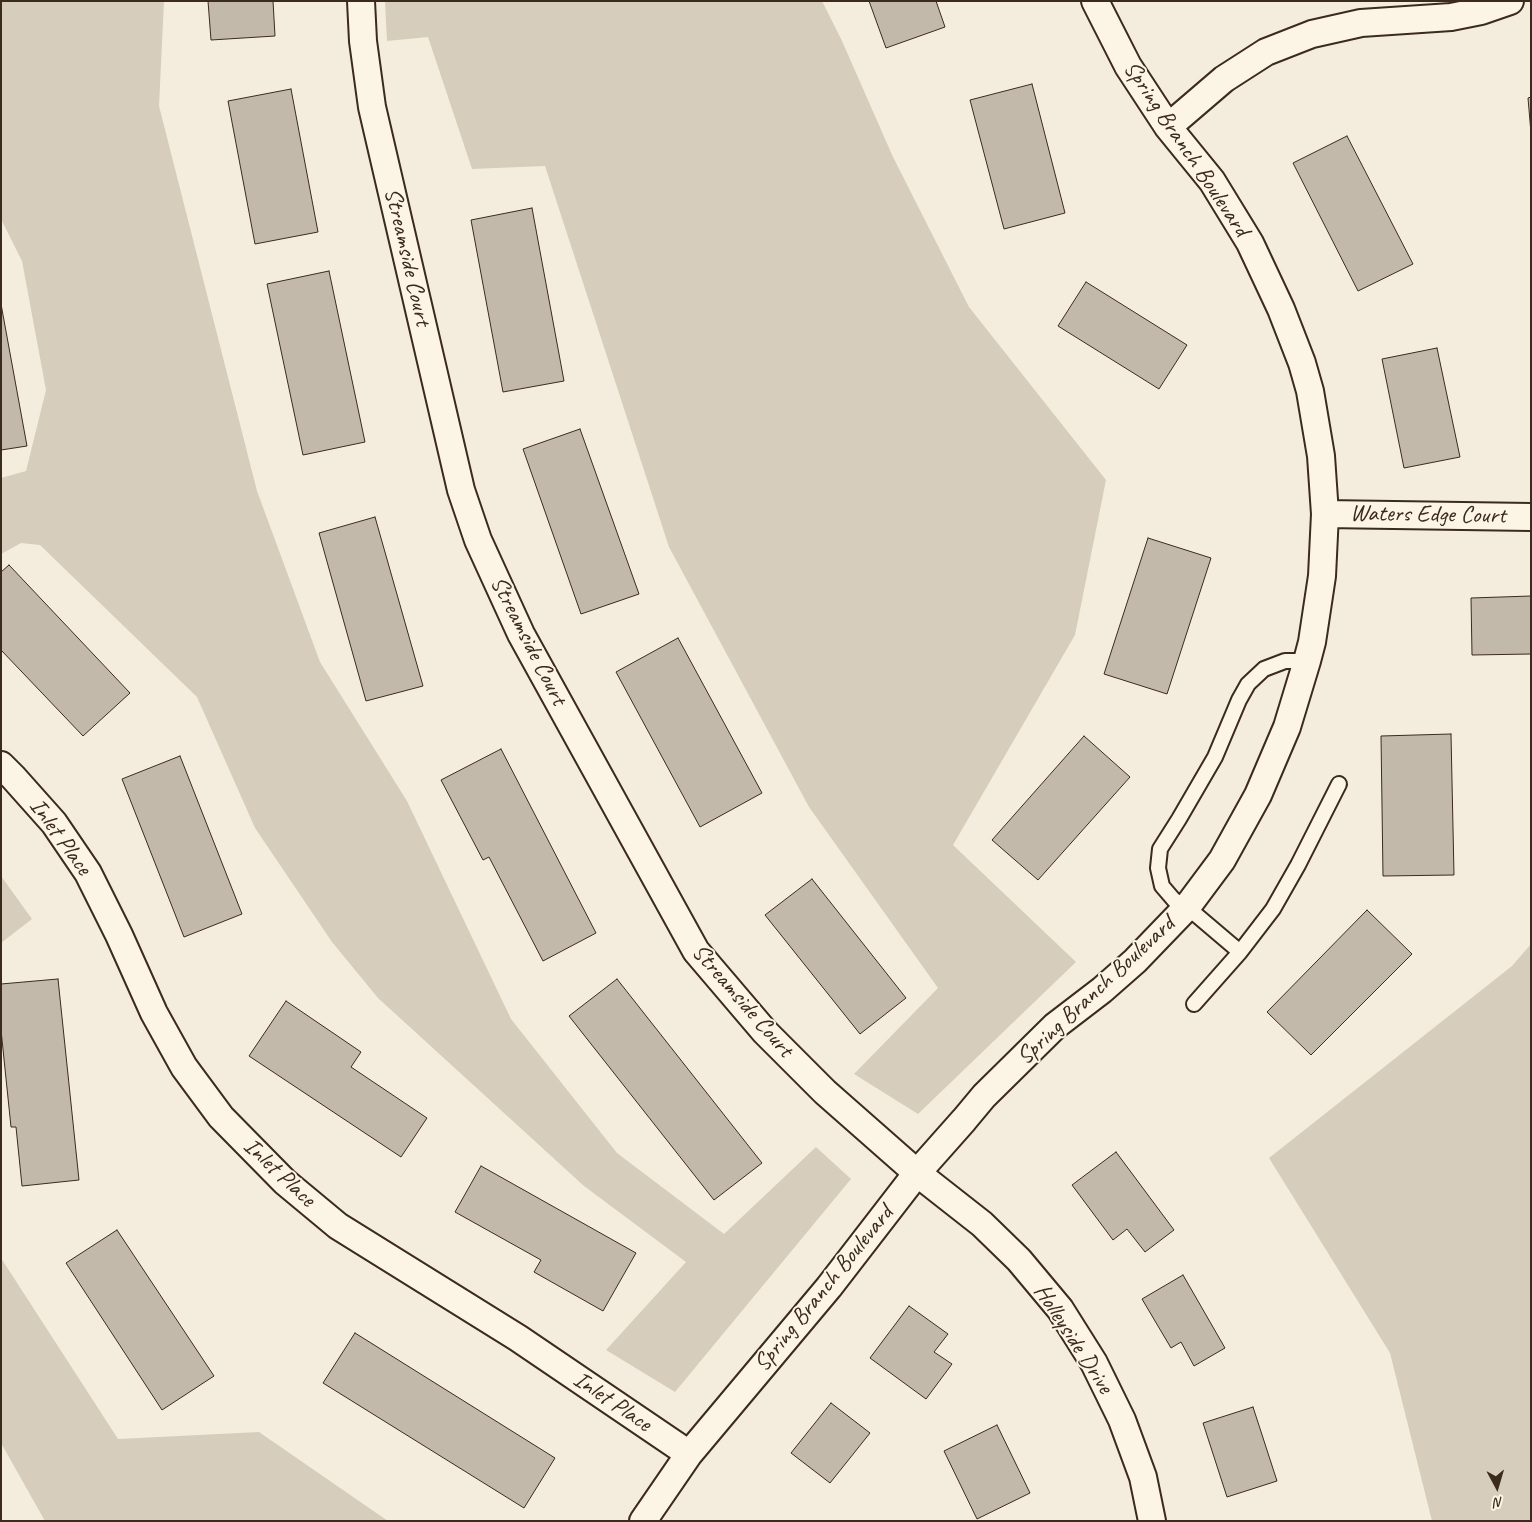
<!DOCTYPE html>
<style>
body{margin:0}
#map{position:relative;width:1532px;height:1522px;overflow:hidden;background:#f4eddd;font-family:Caveat,sans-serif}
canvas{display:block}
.frame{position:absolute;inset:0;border:2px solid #3b2a1e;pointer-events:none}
.north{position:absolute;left:1472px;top:1462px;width:50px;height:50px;-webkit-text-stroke:4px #fcf5e5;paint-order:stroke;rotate:174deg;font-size:14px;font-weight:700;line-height:20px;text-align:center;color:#3b2a1e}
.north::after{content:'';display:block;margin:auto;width:18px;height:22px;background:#3b2a1e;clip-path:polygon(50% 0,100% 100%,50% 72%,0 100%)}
</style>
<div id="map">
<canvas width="1532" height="1522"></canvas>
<div class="frame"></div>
<div class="north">N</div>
</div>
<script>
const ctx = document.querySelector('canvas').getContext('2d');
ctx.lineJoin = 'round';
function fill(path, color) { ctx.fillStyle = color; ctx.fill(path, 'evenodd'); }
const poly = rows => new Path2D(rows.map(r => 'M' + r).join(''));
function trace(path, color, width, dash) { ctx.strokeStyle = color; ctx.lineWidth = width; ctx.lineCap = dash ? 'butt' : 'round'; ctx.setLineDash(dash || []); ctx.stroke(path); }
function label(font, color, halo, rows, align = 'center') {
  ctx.font = font + ' Caveat,sans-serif'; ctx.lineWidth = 4; ctx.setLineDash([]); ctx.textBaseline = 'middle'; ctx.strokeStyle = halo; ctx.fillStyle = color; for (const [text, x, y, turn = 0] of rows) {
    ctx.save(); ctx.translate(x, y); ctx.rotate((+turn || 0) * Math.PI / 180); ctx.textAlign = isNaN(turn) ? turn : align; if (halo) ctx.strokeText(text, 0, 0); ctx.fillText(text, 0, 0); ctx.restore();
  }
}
fill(poly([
 [1,1,164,1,159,106,257,491,320,662,407,801,511,1019,617,1153,724,1234,816,1147,851,1179,675,1392,606,1350,686,1262,584,1186,378,998,332,942,255,828,197,697,40,545,21,543,1,554,1,478,26,471,46,390,22,261,1,219],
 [385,1,822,1,842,41,893,157,969,307,1106,480,1075,635,953,845,1076,962,918,1114,854,1074,938,988,809,807,669,547,545,166,472,169,428,37,387,41],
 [1,876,32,919,1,943],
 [1531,944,1531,1521,1432,1521,1390,1353,1269,1158,1512,966],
 [1,1258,118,1439,259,1432,388,1521,45,1521,1,1443]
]), '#d6cdbd');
const building = poly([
 [208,1,273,1,275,36,211,40,208,1],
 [869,1,936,1,945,27,886,48,869,1],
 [1032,84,1065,213,1004,229,970,100,1032,84],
 [291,89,318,232,255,244,228,101,291,89],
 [1531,97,1531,133,1528,98,1531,97],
 [1347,136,1413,264,1358,291,1293,163,1347,136],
 [532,208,564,381,503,392,471,220,532,208],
 [329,271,365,442,303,455,267,284,329,271],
 [1086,282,1187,345,1159,389,1058,326,1086,282],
 [1,304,27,446,1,450,1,304],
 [1437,348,1460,457,1404,468,1382,359,1437,348],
 [580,429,639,594,581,614,523,449,580,429],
 [375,517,423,686,366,701,319,533,375,517],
 [1148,538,1211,558,1167,694,1104,674,1148,538],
 [9,565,130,693,83,736,1,650,1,572,9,565],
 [1531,596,1531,654,1472,655,1471,598,1531,596],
 [678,638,762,793,700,827,616,672,678,638],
 [1451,734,1454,875,1383,876,1381,736,1451,734],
 [1084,736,1130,777,1038,880,992,840,1084,736],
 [501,749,596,933,543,961,489,857,483,860,441,780,501,749],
 [180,756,242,914,184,937,122,779,180,756],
 [812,879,906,998,860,1034,765,915,812,879],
 [1367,910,1412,954,1311,1055,1267,1012,1367,910],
 [58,979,79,1180,22,1186,16,1127,11,1127,1,1030,1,984,58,979],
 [617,979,762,1163,714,1200,569,1016,617,979],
 [286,1001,361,1052,351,1067,427,1118,401,1157,249,1056,286,1001],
 [1116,1152,1174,1230,1145,1252,1127,1229,1113,1240,1072,1185,1116,1152],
 [481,1166,636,1253,603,1311,534,1272,541,1260,455,1212,481,1166],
 [117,1230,214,1376,162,1410,66,1263,117,1230],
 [1183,1275,1225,1348,1194,1366,1181,1342,1171,1348,1142,1299,1183,1275],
 [909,1306,948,1334,934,1352,952,1364,926,1399,870,1358,909,1306],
 [355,1333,555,1458,524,1508,323,1383,355,1333],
 [831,1403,870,1433,830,1483,791,1453,831,1403],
 [1253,1407,1277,1481,1227,1497,1203,1423,1253,1407],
 [997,1425,1030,1493,977,1519,944,1451,997,1425]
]);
fill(building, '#c3b9aa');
trace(building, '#3b2a1e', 1);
const lane = poly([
 [1240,952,1273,909,1298,865,1339,784],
 [1194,1004,1240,952,1187,907,1174,900,1162,886,1158,868,1160,849,1179,819,1215,757,1239,700,1248,684,1264,669,1285,661,1307,661]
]);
const street = poly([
 [361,1,363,41,372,107,461,490,478,540,521,634,696,951,765,1032,825,1092,917,1173,982,1224,1019,1260,1060,1309,1094,1363,1122,1420,1143,1477,1152,1521],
 [1168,127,1224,79,1266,52,1312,34,1361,23,1451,17,1481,11,1510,1],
 [1325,514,1531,517],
 [1,765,13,777,54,823,88,873,119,935,154,1013,184,1067,221,1117,285,1182,338,1226,518,1338,689,1454],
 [643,1521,689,1454,829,1287,917,1173,964,1120,984,1096,1055,1026,1102,990,1135,961,1187,907,1222,860,1258,795,1287,727,1307,661,1312,642,1322,576,1325,514,1321,456,1310,391,1302,363,1281,309,1250,243,1212,181,1168,127,1128,66,1095,1]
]);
trace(lane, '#3b2a1e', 18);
trace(street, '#3b2a1e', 30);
trace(lane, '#fcf5e5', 14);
trace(street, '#fcf5e5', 26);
label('24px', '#3b2a1e', '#fcf5e5', [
 ["Spring Branch Boulevard",1186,149,56],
 ["Streamside Court",407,257,77],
 ["Waters Edge Court",1428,515,1],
 ["Streamside Court",528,641,63],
 ["Inlet Place",60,837,54],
 ["Spring Branch Boulevard",1096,991,-43],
 ["Streamside Court",742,1001,49],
 ["Inlet Place",279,1173,43],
 ["Spring Branch Boulevard",824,1289,-51],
 ["Holleyside Drive",1073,1339,57],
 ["Inlet Place",612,1402,34]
]);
</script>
